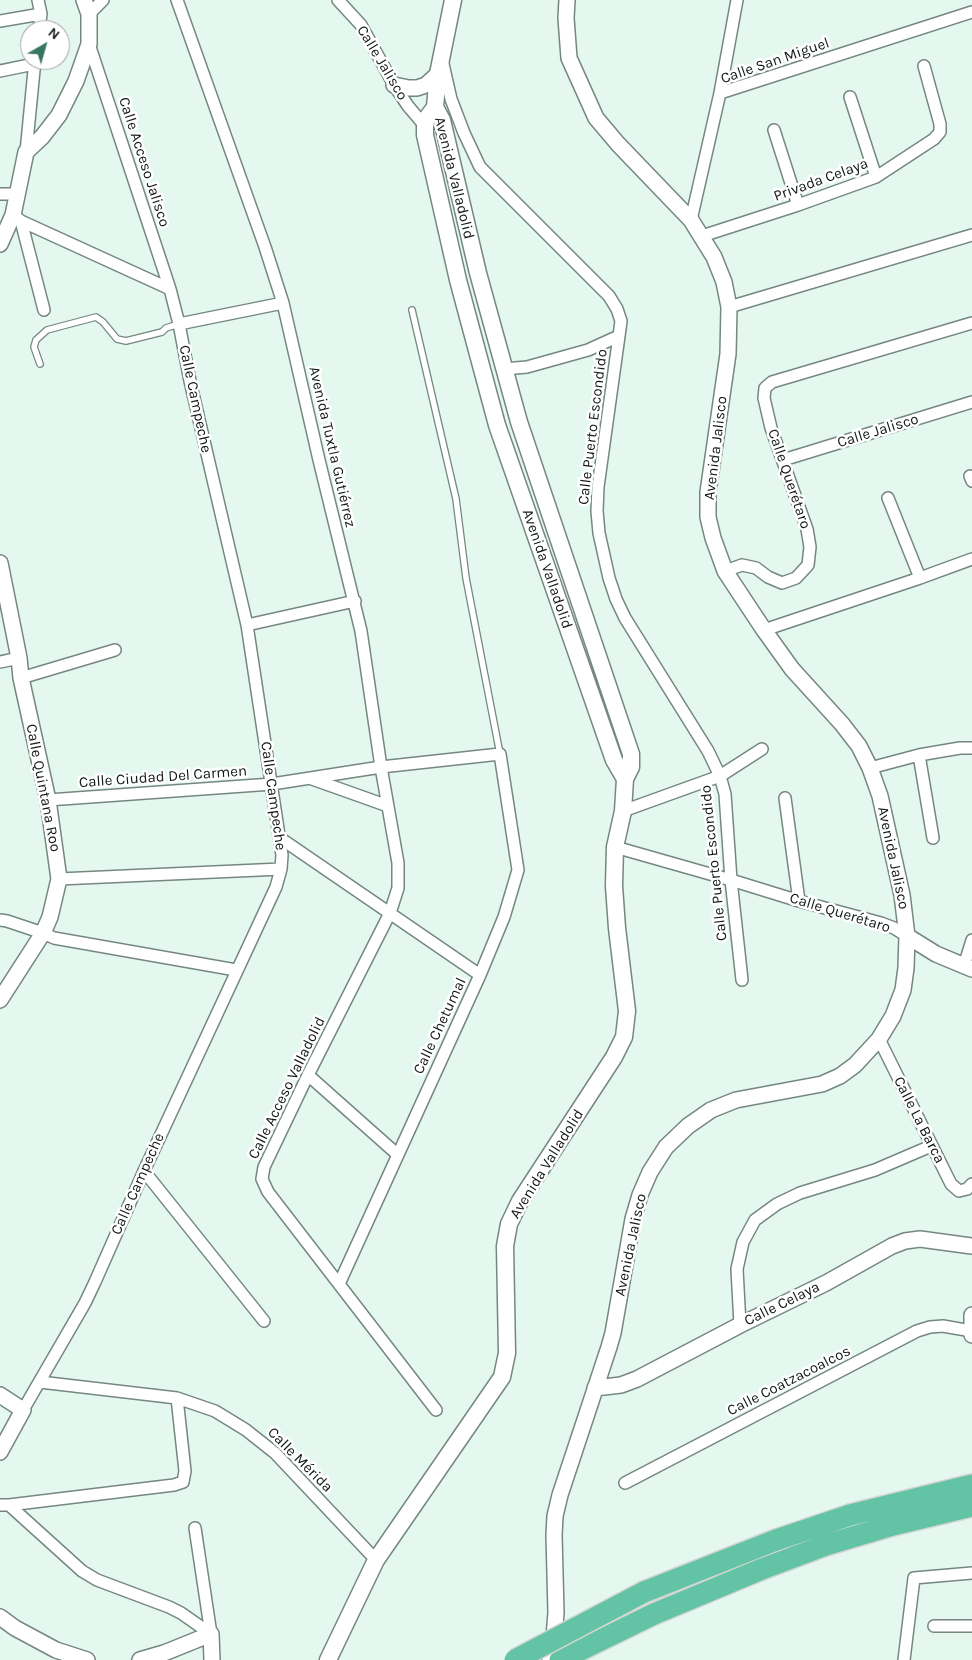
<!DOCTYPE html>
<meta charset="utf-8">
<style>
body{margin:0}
#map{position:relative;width:972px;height:1660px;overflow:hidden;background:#e4f8f0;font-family:Karla,sans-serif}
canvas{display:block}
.north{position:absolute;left:20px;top:20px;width:50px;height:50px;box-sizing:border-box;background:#fff;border:1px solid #a0a3a1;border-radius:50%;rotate:38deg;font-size:14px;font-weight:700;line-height:20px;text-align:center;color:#111815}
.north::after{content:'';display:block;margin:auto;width:18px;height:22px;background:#387662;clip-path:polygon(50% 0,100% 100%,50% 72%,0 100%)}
</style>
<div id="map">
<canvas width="972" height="1660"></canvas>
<div class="north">N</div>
</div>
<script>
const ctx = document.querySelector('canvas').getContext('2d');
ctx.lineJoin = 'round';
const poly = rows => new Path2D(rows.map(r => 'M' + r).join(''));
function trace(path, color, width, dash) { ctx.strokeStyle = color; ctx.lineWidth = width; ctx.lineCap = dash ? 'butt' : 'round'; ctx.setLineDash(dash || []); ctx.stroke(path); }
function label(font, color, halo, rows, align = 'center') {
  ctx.font = font + ' Karla,sans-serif'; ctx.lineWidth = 5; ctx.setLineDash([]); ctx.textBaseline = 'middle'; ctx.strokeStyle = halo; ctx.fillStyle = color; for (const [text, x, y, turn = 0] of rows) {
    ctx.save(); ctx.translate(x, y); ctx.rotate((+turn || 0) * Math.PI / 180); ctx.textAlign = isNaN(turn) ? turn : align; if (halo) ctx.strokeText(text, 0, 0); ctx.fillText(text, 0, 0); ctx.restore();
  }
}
const service = poly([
 [412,310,456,499,466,578,500,754],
 [40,364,34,347,36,340,47,330,96,317,103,322,117,339,126,341,162,332,166,328,179,324]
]);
const minor = poly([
 [38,0,41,14,39,30],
 [177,0,265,247,283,303,319,460,361,631,381,767,398,863,398,888,390,913,308,1075,264,1167,262,1179,268,1192,436,1410],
 [338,0,361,25,394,85,408,106,425,126],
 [89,14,103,0],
 [0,21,41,14],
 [443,64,451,99,464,133,480,167,609,296,617,309,621,321,619,336,598,487,597,511,599,533,609,578,616,599,625,618,708,751,720,776,725,794,731,880,742,980],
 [0,71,34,64],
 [720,93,972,12],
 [850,97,876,177],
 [774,130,798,205],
 [26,152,35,60],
 [0,194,17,194],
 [13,215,21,221,170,289],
 [691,220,720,93,737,0],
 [21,221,44,310],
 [702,236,798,205,876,177,934,139,940,132,940,124,924,66],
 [729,307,972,235],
 [179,324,283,303],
 [504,369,527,367,588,350,619,336],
 [783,460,972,402],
 [970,476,972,481],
 [888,498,920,578],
 [725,571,742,565,756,568,768,577,782,583,796,578,808,565,810,547,807,529,771,428,764,398,765,388,772,382,972,323],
 [247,625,355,601],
 [764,630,920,578,972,559],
 [0,662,19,658],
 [21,678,115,650],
 [919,755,933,838],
 [870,768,919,755,960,748,972,748],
 [312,779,388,806],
 [785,798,799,901],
 [48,800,272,784,381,767,500,754,518,870,504,917,480,975,339,1284],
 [623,811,720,776,762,749],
 [280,838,480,975],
 [615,847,731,880,799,901,881,923,894,928,907,936],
 [59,879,281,869],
 [0,920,7,921,43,933,54,938,236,970],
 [964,966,972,940],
 [879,1039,951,1184,959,1191,967,1189,972,1184],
 [308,1075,398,1155],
 [144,1171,264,1321],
 [740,1325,737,1269,743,1242,755,1220,777,1204,800,1193,875,1170,931,1146],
 [40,1382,177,1398,215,1411,246,1430,275,1453,376,1560],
 [23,1410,85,1303,95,1282,144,1171,276,887,281,869,282,855,247,625,190,381,179,324,170,289,89,44],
 [625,1483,917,1331,930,1327,943,1326,972,1331],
 [0,1505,9,1505,174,1485,183,1482,185,1471,177,1398],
 [9,1505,82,1571,97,1580,169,1607,181,1613,211,1634],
 [195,1528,211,1634],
 [934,1626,972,1626],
 [904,1660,914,1578,972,1573]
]);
const tertiary = poly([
 [394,85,409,88,417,88,426,85,438,74],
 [0,244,13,215,26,152,42,137,59,115,76,81,89,44,89,14,84,0],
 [0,563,19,658,21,678,48,800,59,879,50,917,43,933,0,1000],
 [907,936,936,954,972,969],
 [972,1315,972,1335],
 [595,1388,621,1385,637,1379,740,1325,826,1283,892,1246,905,1241,920,1239,972,1246],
 [0,1395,23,1410,0,1452],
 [0,1617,15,1628,56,1650,87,1660],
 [140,1660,164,1653,211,1634,212,1660],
 [550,1660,553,1648,556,1613,554,1535,555,1516,560,1495,609,1347,613,1333,633,1219,640,1195,650,1172,666,1147,688,1126,711,1110,736,1100,822,1084,840,1076,855,1065,879,1039,893,1016,903,990,906,968,907,936,902,895,880,796,870,768,859,746,842,724,792,669,764,630,725,571,713,538,708,517,708,492,728,354,729,307,724,282,714,257,691,220,618,144,596,118,569,58,566,18,567,0]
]);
const secondary = poly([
 [435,107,427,118,425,126,425,135,458,280,497,425,614,760,625,779],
 [435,107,438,74,453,0],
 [328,1660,376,1560,502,1377,507,1353,505,1246,509,1224,520,1201,614,1057,624,1037,627,1011,617,928,614,886,615,847,623,811,625,779,631,767,631,754,519,422,478,273,442,120,435,107]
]);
const motorway = poly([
 [644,1592,776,1540,850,1515,972,1485],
 [560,1660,654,1614,762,1569,826,1545,893,1525,972,1506]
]);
trace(service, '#758780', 8);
trace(minor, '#758780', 14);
trace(tertiary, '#758780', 18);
trace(secondary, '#758780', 19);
trace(motorway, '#d4d5d5', 24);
trace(service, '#fff', 5.5);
trace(minor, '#fff', 11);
trace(tertiary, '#fff', 15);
trace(secondary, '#fff', 16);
trace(motorway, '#62c4a4', 21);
const motorwayBridge = poly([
 [515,1660,644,1592]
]);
trace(motorwayBridge, '#d4d5d5', 24, []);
trace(motorwayBridge, '#62c4a4', 21);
label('15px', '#111815', '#fff', [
 ["Calle San Miguel",775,61,-19],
 ["Calle Jalisco",382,63,59],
 ["Calle Acceso Jalisco",144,162,72],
 ["Avenida Valladolid",454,178,76],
 ["Privada Celaya",821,180,-20],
 ["Calle Campeche",195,399,78],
 ["Calle Puerto Escondido",593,427,-83],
 ["Calle Jalisco",878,431,-17],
 ["Avenida Tuxtla Gutiérrez",332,447,77],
 ["Avenida Jalisco",716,448,-83],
 ["Calle Querétaro",789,479,71],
 ["Avenida Valladolid",547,569,71],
 ["Calle Ciudad Del Carmen",163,777,-4],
 ["Calle Quintana Roo",43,788,79],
 ["Calle Campeche",273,796,82],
 ["Avenida Jalisco",893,858,78],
 ["Calle Puerto Escondido",714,863,-96],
 ["Calle Querétaro",840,913,17],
 ["Calle Chetumal",440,1026,-65],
 ["Calle Acceso Valladolid",287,1088,-64],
 ["Calle La Barca",919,1120,63],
 ["Avenida Valladolid",547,1164,-58],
 ["Calle Campeche",138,1184,-66],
 ["Avenida Jalisco",631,1245,-78],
 ["Calle Celaya",782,1304,-26],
 ["Calle Coatzacoalcos",789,1381,-27],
 ["Calle Mérida",300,1460,45]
]);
</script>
